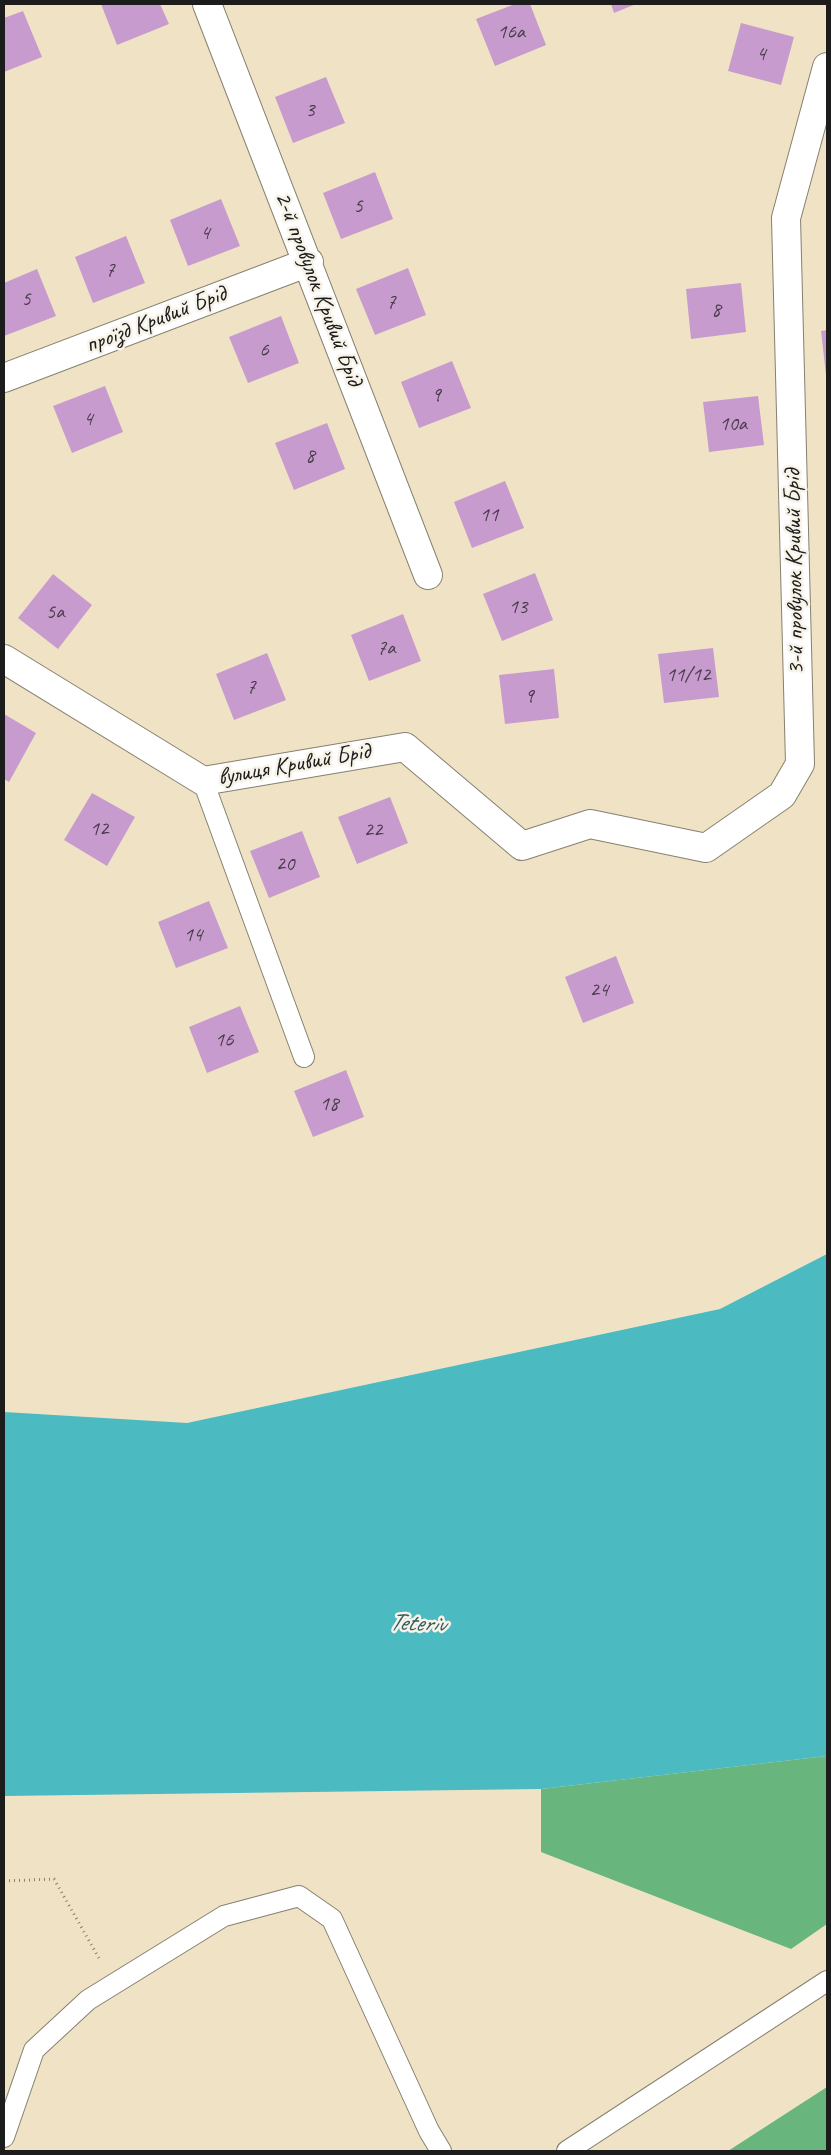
<!DOCTYPE html>
<meta charset="utf-8">
<style>
body{margin:0}
#map{position:relative;width:831px;height:2155px;overflow:hidden;background:#f0e3c5;font-family:Caveat,sans-serif}
canvas{display:block}
.frame{position:absolute;inset:0;border:5px solid #1c1c1c;pointer-events:none}
</style>
<div id="map">
<canvas width="831" height="2155"></canvas>
<div class="frame"></div>
</div>
<script>
const ctx = document.querySelector('canvas').getContext('2d');
ctx.lineJoin = 'round';
function fill(path, color) { ctx.fillStyle = color; ctx.fill(path, 'evenodd'); }
const poly = rows => new Path2D(rows.map(r => 'M' + r).join(''));
function trace(path, color, width, dash) { ctx.strokeStyle = color; ctx.lineWidth = width; ctx.lineCap = dash ? 'butt' : 'round'; ctx.setLineDash(dash || []); ctx.stroke(path); }
function label(font, color, halo, rows, align = 'center') {
  ctx.font = font + ' Caveat,sans-serif'; ctx.lineWidth = 5; ctx.setLineDash([]); ctx.textBaseline = 'middle'; ctx.strokeStyle = halo; ctx.fillStyle = color; for (const [text, x, y, turn = 0] of rows) {
    ctx.save(); ctx.translate(x, y); ctx.rotate((+turn || 0) * Math.PI / 180); ctx.textAlign = isNaN(turn) ? turn : align; if (halo) ctx.strokeText(text, 0, 0); ctx.fillText(text, 0, 0); ctx.restore();
  }
}
fill(poly([
 [827,1756,827,1924,791,1949,541,1852,541,1789],
 [827,2087,827,2151,728,2151]
]), '#69b57e');
fill(poly([
 [827,1254,827,1756,541,1789,4,1796,4,1412,187,1423,720,1309]
]), '#4bbac1');
fill(poly([
 [101,4,160,4,169,24,117,45],
 [515,4,530,4,546,45,495,66,476,19],
 [611,4,636,4,614,13],
 [23,11,42,57,4,72,4,18],
 [741,23,794,37,781,85,728,71],
 [326,77,345,123,293,143,275,97],
 [375,172,393,219,341,239,323,193],
 [221,199,240,246,188,266,170,220],
 [126,236,145,283,93,303,75,257],
 [408,268,426,315,375,335,356,289],
 [37,269,56,316,4,336,4,283],
 [741,283,746,332,691,339,686,289],
 [281,316,299,363,248,383,229,337],
 [827,330,827,375,826,375,821,331],
 [452,361,471,408,419,428,401,382],
 [105,386,123,432,72,453,53,406],
 [758,396,764,445,709,452,703,402],
 [327,423,345,469,294,490,275,443],
 [505,481,524,528,472,548,454,502],
 [535,573,553,620,502,641,483,594],
 [53,574,92,605,58,649,18,618],
 [403,614,421,661,369,681,351,635],
 [713,648,719,697,664,703,658,654],
 [267,653,286,700,234,720,216,674],
 [554,669,559,718,505,724,499,675],
 [4,714,36,733,9,782,4,779],
 [92,793,135,817,107,866,64,840],
 [390,797,408,843,357,864,338,817],
 [302,831,320,877,269,898,250,851],
 [209,901,228,948,176,968,158,922],
 [616,956,634,1003,583,1023,565,977],
 [240,1006,259,1052,207,1073,189,1027],
 [346,1070,364,1117,313,1137,294,1091]
]), '#c79bce');
const service = poly([
 [203,781,304,1057],
 [4,2137,34,2050,88,2000,224,1916,299,1896,332,1919,429,2131,441,2151],
 [567,2151,827,1981]
]);
const minor = poly([
 [207,4,428,575],
 [4,378,309,262],
 [4,659,203,781,405,747,522,846,590,824,706,848,782,795,800,764,786,218,827,67]
]);
trace(service, '#868070', 22);
trace(minor, '#868070', 30);
trace(poly([
 [4,1881,54,1879,100,1960]
]), '#868070', 3, [1, 4]);
trace(service, '#fff', 20);
trace(minor, '#fff', 28);
label('21px', '#473c48', null, [
 ["16а",511,32],
 ["4",761,54],
 ["3",310,110],
 ["5",358,206],
 ["4",205,233],
 ["7",110,270],
 ["5",26,299],
 ["7",391,302],
 ["8",716,310],
 ["6",264,350],
 ["9",436,395],
 ["4",88,419],
 ["10а",733,424],
 ["8",310,456],
 ["11",489,515],
 ["13",518,607],
 ["5а",55,612],
 ["7а",386,648],
 ["11/12",688,675],
 ["7",251,687],
 ["9",529,696],
 ["12",99,829],
 ["22",373,830],
 ["20",285,864],
 ["14",193,935],
 ["24",599,990],
 ["16",224,1040],
 ["18",329,1104]
]);
label('24px', '#1c1c1c', '#f7f3e8', [
 ["2-й провулок Кривий Брід",318,289,69],
 ["проїзд Кривий Брід",156,320,-21],
 ["3-й провулок Кривий Брід",795,572,-91],
 ["вулиця Кривий Брід",294,765,-10]
]);
label('italic 25px', '#2f5b5e', '#f7f3e8', [
 ["Teteriv",417,1624,2]
]);
</script>
